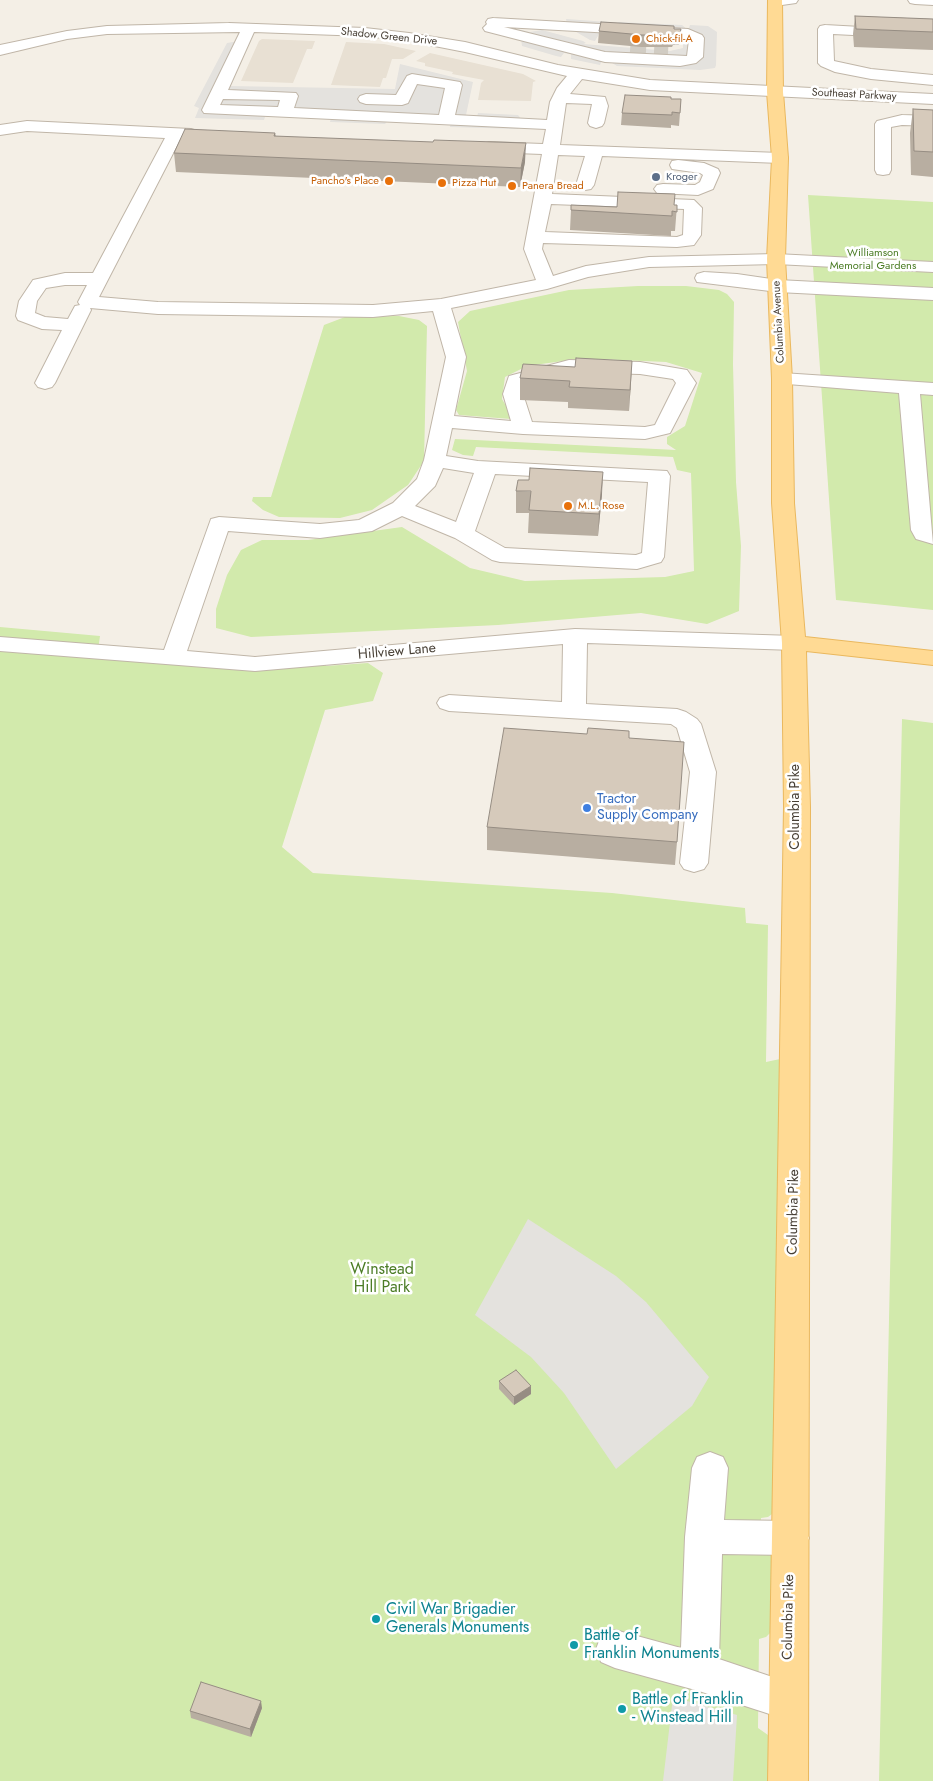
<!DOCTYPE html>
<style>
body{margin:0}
canvas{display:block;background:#f4efe6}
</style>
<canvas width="933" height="1781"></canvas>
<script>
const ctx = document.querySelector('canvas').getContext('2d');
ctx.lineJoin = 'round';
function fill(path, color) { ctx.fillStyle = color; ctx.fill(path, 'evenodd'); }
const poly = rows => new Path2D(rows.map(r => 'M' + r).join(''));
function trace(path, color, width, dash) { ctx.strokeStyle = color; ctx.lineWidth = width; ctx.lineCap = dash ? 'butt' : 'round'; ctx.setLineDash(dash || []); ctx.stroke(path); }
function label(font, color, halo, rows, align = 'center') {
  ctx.font = font + ' Jost,sans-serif'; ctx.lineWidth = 5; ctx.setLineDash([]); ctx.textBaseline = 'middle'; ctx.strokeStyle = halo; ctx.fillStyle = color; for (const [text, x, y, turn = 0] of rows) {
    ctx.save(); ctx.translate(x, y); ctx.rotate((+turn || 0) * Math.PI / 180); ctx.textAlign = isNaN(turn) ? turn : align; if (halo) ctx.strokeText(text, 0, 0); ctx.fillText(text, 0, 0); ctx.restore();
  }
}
fill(poly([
 [262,39,315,41,312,49,307,49,293,83,241,81,259,41],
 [346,42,384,44,416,51,403,59,392,59,386,78,383,78,380,87,331,85],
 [430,53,523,74,536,81,533,82,531,101,478,100,481,83,484,80,452,74,453,72,425,66,425,63,416,61]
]), '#e8e0d3');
fill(poly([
 [808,195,933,202,933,610,836,600],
 [638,286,686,286,719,290,727,294,734,302,733,364,736,482,741,546,739,611,707,624,641,613,498,625,251,637,216,628,216,609,227,575,241,550,262,540,308,540,402,527,470,568,525,581,665,577,694,571,691,473,677,470,673,457,476,447,473,456,463,455,452,450,455,439,676,450,667,444,667,437,685,426,702,373,666,362,599,359,563,361,527,366,505,377,502,399,512,416,511,419,459,415,456,410,467,371,458,322,470,311,569,290],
 [399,316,419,320,427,326,424,461,408,485,372,510,340,518,279,517,263,510,252,501,253,497,271,497,324,325,345,317],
 [0,627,100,636,97,657,253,670,326,664,326,666,368,663,383,673,373,701,325,710,282,847,313,873,612,893,745,908,746,923,768,925,766,1062,780,1059,779,1509,768,1517,761,1518,760,1553,773,1555,778,1625,766,1637,759,1639,758,1728,768,1735,776,1752,774,1781,0,1781],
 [902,719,933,723,933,1781,879,1781]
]), '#d2eaac');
fill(poly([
 [566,19,608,22,613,27,621,26,618,22,682,25,688,30,690,25,708,26,717,32,716,65,715,68,700,70,617,66,609,61,602,60,600,65,571,59,571,54,564,53,561,57,556,56,522,46,521,39,502,35,513,28,530,32,542,30,583,41,586,43,583,44,670,51,683,48,683,42,674,40,599,34,595,41,590,40,571,29,567,24],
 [239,41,229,86,395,89,400,64,473,82,466,115,477,117,478,113,518,115,523,121,518,129,450,127,452,117,393,115,385,124,330,122,332,114,267,111,264,120,195,118,199,108,194,106,227,43],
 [528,1219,616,1276,646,1302,709,1377,692,1406,616,1469,564,1393,531,1357,475,1315],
 [673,1697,737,1715,733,1781,663,1781]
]), '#e4e2de');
trace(poly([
 [630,51,668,53]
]), '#d1ccc3', 16, [16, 8]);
const minor = poly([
 [769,0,798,0,796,3,775,6,770,5,768,2,769,0],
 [908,0,933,0,933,5,915,4,910,3,908,0],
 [493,18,688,29,702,35,704,38,703,57,696,63,680,66,605,62,485,31,483,28,487,24,486,22,488,19,493,18],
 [504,27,685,37,689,40,687,56,605,52,504,27],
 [229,23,365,28,409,33,465,42,558,65,650,80,933,94,933,104,650,90,582,79,570,94,605,97,608,106,604,123,602,126,596,128,590,126,588,123,592,104,566,103,560,145,780,153,786,154,788,158,786,162,780,163,602,156,594,185,591,189,585,190,579,189,576,185,585,156,558,155,552,194,694,200,702,208,701,235,694,245,677,247,543,243,542,249,553,276,586,266,649,257,776,254,933,262,933,272,776,264,649,267,588,277,547,289,451,308,466,357,454,416,511,421,503,394,509,376,569,360,640,362,687,370,696,383,670,433,645,439,523,434,452,428,446,456,478,461,667,471,670,476,664,557,661,562,637,569,500,562,492,560,455,538,402,516,372,531,320,538,228,531,187,651,255,657,575,629,794,636,802,638,806,643,802,648,794,650,587,643,586,704,677,709,686,712,697,719,701,724,716,772,708,863,704,869,694,872,684,869,680,863,690,772,677,728,671,724,449,711,440,708,437,703,440,698,449,695,562,702,563,644,255,671,0,651,0,637,164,650,211,519,219,517,320,524,359,520,393,503,417,479,424,460,446,357,433,311,373,317,158,314,90,308,91,310,55,383,52,387,45,389,38,387,35,383,62,330,42,329,18,320,16,316,19,301,33,280,65,273,93,273,165,138,27,131,0,135,0,125,27,121,191,129,197,131,199,134,197,137,191,139,181,138,99,297,158,302,373,305,441,299,536,280,524,249,542,154,489,152,483,150,481,147,483,144,489,142,543,144,546,129,204,113,202,110,240,32,107,34,67,39,0,55,0,45,67,31,107,26,229,23],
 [254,32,365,36,409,41,465,52,567,76,557,88,550,102,547,120,455,115,462,85,460,82,412,74,407,76,396,95,366,94,360,96,358,99,360,102,366,104,402,105,408,103,417,84,445,88,439,115,294,108,298,96,296,93,228,90,254,32],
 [223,99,280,100,278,107,220,105,223,99],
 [551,204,684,209,683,235,677,237,545,232,551,204],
 [65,285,87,285,78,302,80,305,75,306,68,319,45,317,35,313,37,301,46,288,65,285],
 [569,372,640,374,673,379,676,383,655,425,645,427,532,422,523,394,525,384,569,372],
 [443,468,474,473,456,522,415,506,435,486,443,468],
 [495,474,648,482,642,553,636,555,505,548,475,531,495,474],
 [825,25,933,31,933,39,833,34,834,61,871,69,933,75,933,85,871,79,835,72,821,66,818,63,818,29,820,26,825,25],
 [902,115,933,116,933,126,902,125,891,127,891,170,889,174,883,175,877,174,875,170,875,124,877,121,902,115],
 [678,160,704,163,718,169,720,173,713,189,698,195,657,193,654,189,657,185,663,184,695,185,700,182,703,175,700,173,672,169,670,165,672,161,678,160],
 [704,272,737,274,778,280,933,288,933,300,778,292,697,282,695,278,697,274,704,272],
 [782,373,933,383,933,395,920,394,933,544,916,539,911,530,899,393,775,383,772,379,775,375,782,373],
 [710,1452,723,1457,728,1468,724,1520,790,1521,803,1526,809,1538,803,1550,790,1555,722,1554,719,1659,802,1687,808,1701,802,1715,788,1720,699,1691,615,1668,601,1662,596,1649,601,1636,615,1630,681,1648,685,1537,692,1468,697,1457,710,1452]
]);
const major = poly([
 [768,0,782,0,783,92,788,158,785,259,792,379,794,503,805,637,933,651,933,665,806,651,810,807,808,1781,768,1781,784,807,782,643,772,503,772,379,767,259,772,158,767,92,768,0]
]);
trace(minor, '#c0b6a8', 2);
trace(major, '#eab85e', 2);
fill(minor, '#fff');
fill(major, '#ffda94');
fill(poly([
 [855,16,933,19,933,50,854,47,853,34],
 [674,29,681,29,680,41,679,45,673,45,672,47,641,47,598,43,599,31],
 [671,99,681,99,679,126,671,125,671,128,621,125,622,113],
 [913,109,933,110,933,177,911,175,910,133],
 [275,133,276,136,525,162,520,187,176,172,174,153],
 [677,205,675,231,671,231,671,236,570,230,571,210],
 [520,378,631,382,629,411,568,408,568,402,520,400],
 [516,491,602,494,598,536,528,533,529,513,516,513],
 [629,738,677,842,675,865,487,850,487,827],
 [499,1381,531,1386,531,1394,514,1405,499,1389],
 [262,1708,251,1737,191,1718,190,1711]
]), '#b8aea1');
fill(poly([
 [526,143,525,162,520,187,521,168],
 [632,361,631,382,629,411,630,390],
 [603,472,602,494,598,536,599,514],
 [531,1386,531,1394,514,1405,514,1397],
 [261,1701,262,1708,251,1737,250,1729]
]), '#968d83');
const building = poly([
 [855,16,933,19,933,32,856,29,855,16],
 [601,22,674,26,674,29,681,29,680,33,674,33,673,35,642,35,599,31,601,22],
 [625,95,671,97,671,99,681,99,680,113,672,112,672,115,622,113,625,95],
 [913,109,933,110,933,152,914,151,913,109],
 [185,129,275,133,274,136,433,142,434,140,526,143,521,168,174,153,185,129],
 [618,192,675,194,674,205,677,205,677,212,672,211,672,216,571,210,571,205,617,207,618,192],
 [576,358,632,361,630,390,569,387,570,381,520,378,523,364,575,367,576,358],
 [530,468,603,472,599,514,529,510,531,491,516,491,518,480,529,480,530,468],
 [504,728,587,734,588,728,629,731,629,738,684,742,677,842,487,827,504,728],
 [516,1370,531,1386,514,1397,499,1381,516,1370],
 [201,1682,261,1701,250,1729,190,1711,201,1682]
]);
fill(building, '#d6cabb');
trace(building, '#968d83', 1);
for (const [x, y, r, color] of [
 [636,39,5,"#e8710a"],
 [656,177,5,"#5c6f8a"],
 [389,181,5,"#e8710a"],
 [442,183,5,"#e8710a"],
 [512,186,5,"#e8710a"],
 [568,506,5,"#e8710a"],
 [587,808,5,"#3f7fe0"],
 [376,1619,5,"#0f9aa8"],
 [574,1645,5,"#0f9aa8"],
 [622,1709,5,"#0f9aa8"]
]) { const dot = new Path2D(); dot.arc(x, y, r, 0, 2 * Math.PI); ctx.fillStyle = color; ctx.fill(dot); trace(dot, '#fff', 2); }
label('11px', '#473f35', '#fff', [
 ["Shadow Green Drive",389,37,6],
 ["Southeast Parkway",854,95,3],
 ["Columbia Avenue",779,322,-93]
]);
label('11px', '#c56008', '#fff', [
 ["Chick-fil-A",646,39],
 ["Pancho's Place",379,181,"right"],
 ["Pizza Hut",452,183],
 ["Panera Bread",522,186],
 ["M.L. Rose",578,506]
], 'left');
label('11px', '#4e5e75', '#fff', [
 ["Kroger",666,177]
], 'left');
label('11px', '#4b7c25', '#fff', [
 ["Williamson",873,253],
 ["Memorial Gardens",873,266]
]);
label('14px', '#473f35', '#fff', [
 ["Hillview Lane",397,652,-5],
 ["Columbia Pike",796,807,-90],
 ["Columbia Pike",794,1212,-89],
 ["Columbia Pike",789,1617,-89]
]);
label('14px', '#366cbe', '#fff', [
 ["Tractor",597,800],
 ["Supply Company",597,816]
], 'left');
label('16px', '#4b7c25', '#fff', [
 ["Winstead",382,1270],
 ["Hill Park",382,1288]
]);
label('16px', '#0d838f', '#fff', [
 ["Civil War Brigadier",386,1610],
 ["Generals Monuments",386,1628],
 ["Battle of",584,1636],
 ["Franklin Monuments",584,1654],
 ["Battle of Franklin",632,1700],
 ["- Winstead Hill",632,1718]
], 'left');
</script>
